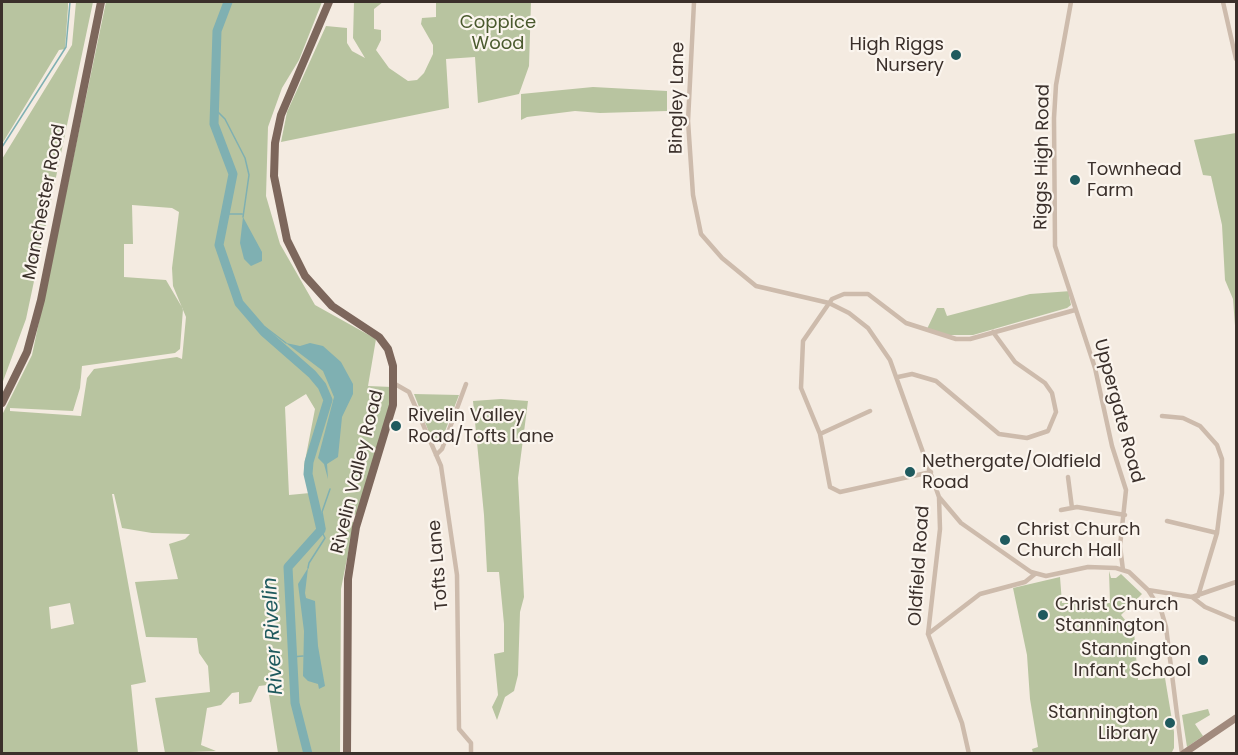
<!DOCTYPE html>
<style>
body{margin:0}
#map{position:relative;width:1238px;height:755px;overflow:hidden;background:#f4ebe1;font-family:Poppins,sans-serif}
canvas{display:block}
.frame{position:absolute;inset:0;border:3px solid #3b302b;pointer-events:none}
</style>
<div id="map">
<canvas width="1238" height="755"></canvas>
<div class="frame"></div>
</div>
<script>
const ctx = document.querySelector('canvas').getContext('2d');
ctx.lineJoin = 'round';
function fill(path, color) { ctx.fillStyle = color; ctx.fill(path, 'evenodd'); }
const poly = rows => new Path2D(rows.map(r => 'M' + r).join(''));
function trace(path, color, width, dash) { ctx.strokeStyle = color; ctx.lineWidth = width; ctx.lineCap = dash ? 'butt' : 'round'; ctx.setLineDash(dash || []); ctx.stroke(path); }
function label(font, color, halo, rows, align = 'center') {
  ctx.font = font + ' Poppins,sans-serif'; ctx.lineWidth = 4.5; ctx.setLineDash([]); ctx.textBaseline = 'middle'; ctx.strokeStyle = halo; ctx.fillStyle = color; for (const [text, x, y, turn = 0] of rows) {
    ctx.save(); ctx.translate(x, y); ctx.rotate((+turn || 0) * Math.PI / 180); ctx.textAlign = isNaN(turn) ? turn : align; if (halo) ctx.strokeText(text, 0, 0); ctx.fillText(text, 0, 0); ctx.restore();
  }
}
fill(poly([
 [2,2,68,2,68,7,65,49,59,50,2,144],
 [76,2,93,2,26,319,2,384,2,159,72,45],
 [106,2,322,2,299,60,282,88,268,127,266,196,280,244,315,305,376,339,368,386,392,387,390,404,358,512,355,515,352,511,345,513,346,518,354,523,341,589,340,753,278,753,269,695,276,684,259,686,251,702,239,704,239,692,232,693,221,705,207,708,201,745,216,751,165,753,155,698,210,692,208,666,199,653,197,638,146,637,135,582,178,579,169,544,185,539,190,534,152,533,122,528,114,494,112,494,115,511,146,682,131,685,138,753,2,753,2,415,32,355],
 [132,205,172,208,179,212,172,268,173,286,186,317,182,359,177,357,94,369,87,378,81,416,10,411,10,408,73,411,80,388,82,366,175,353,180,349,183,309,166,280,124,277,124,244,133,244],
 [306,394,315,409,304,466,310,493,289,495,285,407],
 [70,603,74,624,51,629,49,607],
 [354,2,383,2,374,9,374,29,381,30,381,40,376,50,389,68,408,81,417,80,424,73,433,54,433,45,421,24,422,18,436,17,436,2,531,2,529,66,519,94,478,103,475,57,446,59,449,108,281,142,287,112,326,26,347,28,347,43,352,51,365,58,353,38],
 [593,87,667,91,667,111,600,113,575,111,527,117,521,120,521,94],
 [1236,133,1236,339,1233,299,1225,280,1222,225,1211,176,1203,175,1194,140],
 [1071,291,1069,296,1071,305,1067,308,973,335,948,335,927,329,937,308,944,308,947,316,1030,294],
 [414,394,459,395,442,439,432,440],
 [501,399,528,401,518,478,524,597,520,612,518,675,514,691,505,697,497,720,492,707,498,695,494,654,504,652,504,624,499,572,487,572,484,515,473,401],
 [1109,571,1111,578,1116,578,1121,574,1142,594,1121,615,1134,631,1138,680,1165,678,1174,732,1174,748,1171,754,1033,753,1032,749,1038,747,1030,699,1027,655,1013,588,1060,577,1062,603,1110,603],
 [1208,709,1210,715,1195,724,1203,736,1187,747,1182,715]
]), '#b8c4a0');
fill(poly([
 [243,217,262,252,262,261,251,266,244,259,240,243],
 [286,343,300,346,310,343,323,346,341,362,353,384,353,394,342,417,338,457,327,464,328,479,324,464,318,458,334,397,323,371],
 [308,568,305,593,306,598,315,601,318,646,325,686,319,689,318,684,308,681,303,676,304,631,298,584]
]), '#7fb0b2');
trace(poly([
 [214,108,225,119,245,158,249,175,243,217],
 [2,147,66,47,70,2],
 [225,214,242,214],
 [260,327,265,327,286,343],
 [308,568,309,563,325,538,321,530,325,529,322,512,330,489],
 [291,657,303,656]
]), '#7fb0b2', 1.5);
trace(poly([
 [228,2,217,31,214,124,233,174,219,245,239,303,264,332,312,374,322,386,328,400,309,462,308,474,321,530,288,567,295,703,308,754]
]), '#7fb0b2', 9);
trace(poly([
 [694,2,688,121,693,195,701,234,722,258,756,286,829,303,849,313,868,328,890,360,939,497,940,529,928,634,962,723,969,754],
 [1071,2,1056,85,1054,118,1055,246,1095,368,1112,446,1126,490,1120,546,1123,570],
 [1223,2,1236,59],
 [898,377,912,374,936,381,999,434,1027,438,1048,431,1056,412,1052,393,1045,383,1015,362,993,332],
 [395,384,409,392,441,466,457,575,459,729,471,743,471,754],
 [1162,416,1183,418,1200,426,1217,445,1222,459,1222,493,1217,533,1198,596],
 [820,434,870,411],
 [436,455,442,449,466,384],
 [931,472,840,492,830,487,820,434,801,388,803,341,832,299,844,294,868,294,906,323,956,339,970,339,1075,310],
 [1068,477,1072,508],
 [939,497,961,523,1031,572,1046,576,1088,567,1116,568,1129,572,1148,590,1161,610,1166,627,1182,754],
 [1061,510,1077,507,1125,515],
 [1167,521,1217,533],
 [1148,590,1192,597,1236,582],
 [1192,597,1205,607,1236,620],
 [928,634,980,594,1025,582,1035,574]
]), '#cdbbac', 4.5);
trace(poly([
 [1183,754,1236,718]
]), '#a18a7d', 7);
trace(poly([
 [329,2,281,115,275,143,274,176,287,240,305,276,332,306,379,337,388,349,393,366,393,405,356,527,348,579,347,754],
 [2,403,27,352,41,300,101,2]
]), '#7d675c', 8);
for (const [x, y, r, color] of [
 [956,55,6,"#1f5a5e"],
 [1075,180,6,"#1f5a5e"],
 [396,426,6,"#1f5a5e"],
 [910,472,6,"#1f5a5e"],
 [1005,540,6,"#1f5a5e"],
 [1043,615,6,"#1f5a5e"],
 [1203,660,6,"#1f5a5e"],
 [1170,723,6,"#1f5a5e"]
]) { const dot = new Path2D(); dot.arc(x, y, r, 0, 2 * Math.PI); ctx.fillStyle = color; ctx.fill(dot); trace(dot, '#fbf5ee', 2); }
label('18px', '#4a5a2e', '#fbf5ee', [
 ["Coppice",498,23],
 ["Wood",498,44]
]);
label('18px', '#3b302b', '#fbf5ee', [
 ["High Riggs",944,45,"right"],
 ["Nursery",944,66,"right"],
 ["Townhead",1087,170],
 ["Farm",1087,191],
 ["Rivelin Valley",408,416],
 ["Road/Tofts Lane",408,437],
 ["Nethergate/Oldfield",922,462],
 ["Road",922,483],
 ["Christ Church",1017,530],
 ["Church Hall",1017,551],
 ["Christ Church",1055,605],
 ["Stannington",1055,626],
 ["Stannington",1191,650,"right"],
 ["Infant School",1191,671,"right"],
 ["Stannington",1158,713,"right"],
 ["Library",1158,734,"right"]
], 'left');
label('18px', '#3b302b', '#fbf5ee', [
 ["Bingley Lane",678,98,-89],
 ["Riggs High Road",1043,157,-89],
 ["Manchester Road",45,202,-79],
 ["Uppergate Road",1118,411,75],
 ["Rivelin Valley Road",358,472,-76],
 ["Tofts Lane",439,565,-95],
 ["Oldfield Road",920,566,-86]
]);
label('italic 20px', '#1f5a5e', '#fbf5ee', [
 ["River Rivelin",274,636,-93]
]);
</script>
